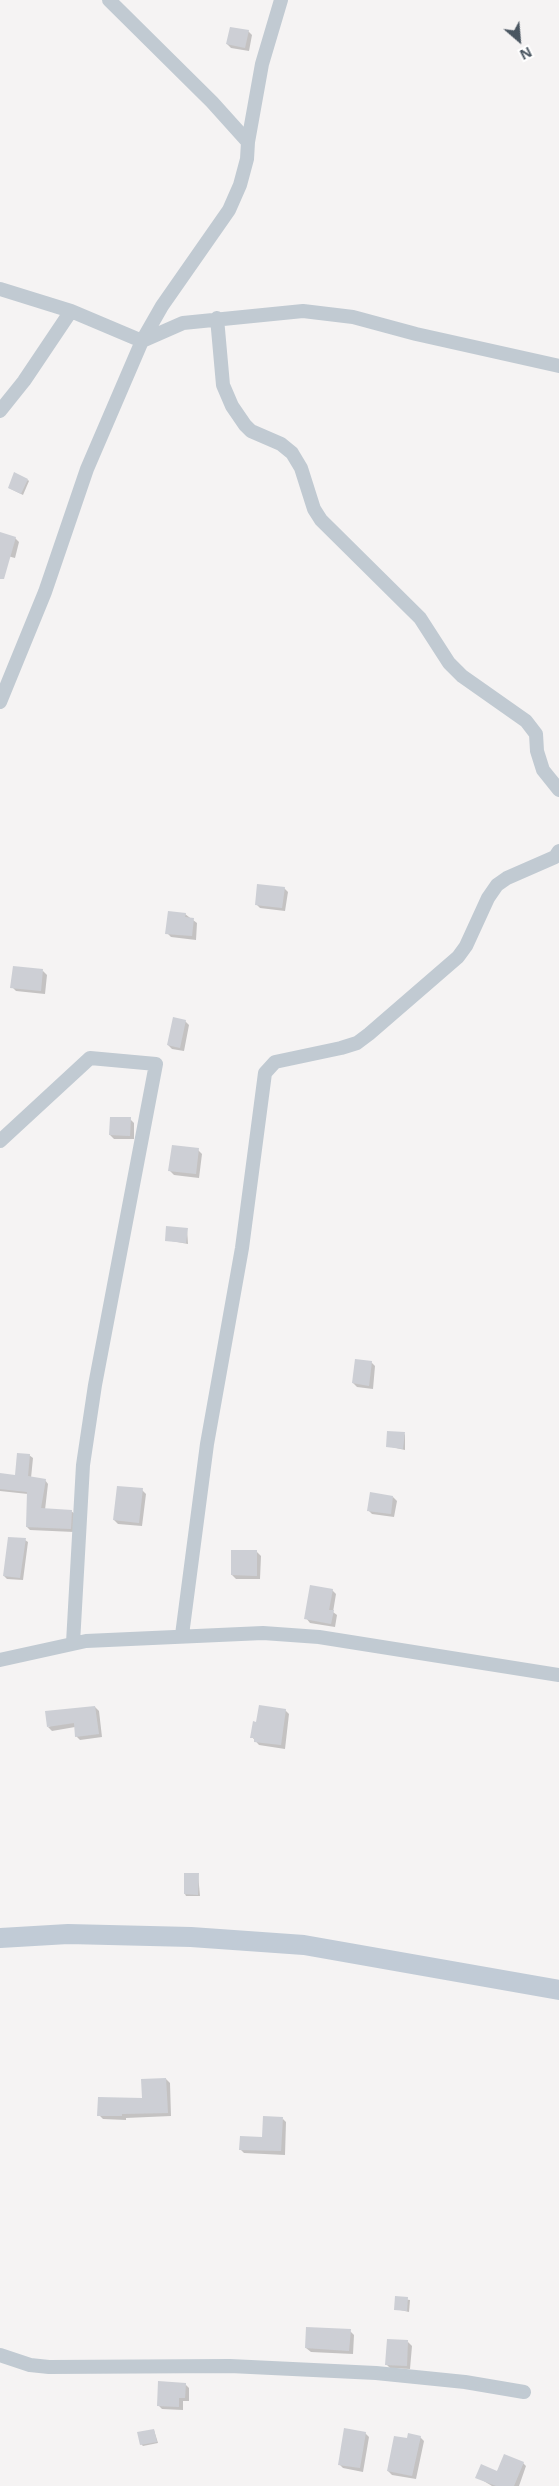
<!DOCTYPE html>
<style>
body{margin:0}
#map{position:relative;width:559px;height:2486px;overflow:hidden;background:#f5f3f3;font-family:"Open Sans",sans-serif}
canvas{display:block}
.north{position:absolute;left:494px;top:15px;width:50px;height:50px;-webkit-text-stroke:4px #fff;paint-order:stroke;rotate:153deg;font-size:14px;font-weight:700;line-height:20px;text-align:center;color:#4a5661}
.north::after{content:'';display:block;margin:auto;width:18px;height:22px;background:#4a5661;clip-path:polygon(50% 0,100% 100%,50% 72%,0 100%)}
</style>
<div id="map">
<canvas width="559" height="2486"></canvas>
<div class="north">N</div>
</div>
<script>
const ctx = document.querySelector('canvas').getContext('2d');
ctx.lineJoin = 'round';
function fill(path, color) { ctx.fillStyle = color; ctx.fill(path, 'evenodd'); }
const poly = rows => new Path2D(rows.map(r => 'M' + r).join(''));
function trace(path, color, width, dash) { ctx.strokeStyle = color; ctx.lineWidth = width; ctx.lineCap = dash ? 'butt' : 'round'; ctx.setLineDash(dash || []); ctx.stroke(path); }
fill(poly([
 [248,31,252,35,249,51,231,48,227,44],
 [28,480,29,481,23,495,9,488],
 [0,534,15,538,19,542,15,558,0,554],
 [284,888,288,892,285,911,260,908,256,904],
 [185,914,197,923,196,940,171,937,167,933],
 [43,971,47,975,45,994,16,991,12,987],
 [185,1021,189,1025,184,1051,172,1049,168,1045],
 [130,1119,134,1123,134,1139,114,1139,110,1135],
 [198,1150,202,1154,199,1178,174,1175,170,1171],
 [187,1229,188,1244,166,1240],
 [371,1362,375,1366,373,1389,357,1387,353,1383],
 [405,1434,405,1450,387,1446],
 [29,1455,33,1458,31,1478,45,1480,48,1484,45,1510,71,1511,75,1514,74,1532,30,1530,27,1527,28,1494,0,1491,0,1475,16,1476],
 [142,1490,146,1494,142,1526,118,1524,114,1520],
 [393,1497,397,1501,394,1517,372,1514,368,1510],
 [25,1540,28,1542,23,1580,7,1579,4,1576],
 [257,1552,261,1556,260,1579,236,1579,232,1575],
 [332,1590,336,1594,333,1612,337,1615,335,1627,310,1623,306,1618],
 [95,1707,99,1711,102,1737,80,1740,76,1736,75,1727,52,1731,48,1727],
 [285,1710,289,1714,285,1749,259,1745,252,1737,257,1723],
 [198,1874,200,1896,186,1896,185,1894],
 [166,2079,170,2083,171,2116,126,2118,126,2120,103,2119,99,2115,143,2099],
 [283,2119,286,2122,285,2155,244,2153,240,2149,263,2138],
 [396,2298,410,2300,409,2312,396,2309],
 [350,2331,354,2335,353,2354,311,2352,306,2348],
 [408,2342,412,2346,410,2369,390,2368,386,2364],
 [185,2384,189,2388,189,2401,183,2401,183,2410,162,2409,158,2405],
 [154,2430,158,2443,143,2446,141,2444],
 [365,2433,369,2437,363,2472,343,2468,339,2464],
 [420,2437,424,2441,416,2479,392,2475,388,2471],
 [523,2463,526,2466,519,2486,492,2486,477,2477]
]), '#0003');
fill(poly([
 [230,27,249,30,245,48,226,44],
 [14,472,28,479,21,494,8,488],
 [0,532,16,537,4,579,0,579],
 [257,884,285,887,282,908,255,905],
 [168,911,186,913,185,917,194,918,192,936,165,934],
 [13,966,43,969,41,991,10,988],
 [173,1017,186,1020,180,1048,167,1045],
 [110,1117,131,1117,130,1136,109,1135],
 [172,1145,199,1148,196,1174,168,1171],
 [166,1226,188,1228,186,1243,165,1241],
 [355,1359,372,1361,369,1386,352,1383],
 [387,1431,405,1432,403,1449,386,1447],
 [17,1453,30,1454,28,1476,46,1479,41,1508,72,1510,71,1529,26,1527,27,1492,0,1489,0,1473,15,1475],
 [117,1486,143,1488,139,1523,113,1520],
 [370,1492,393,1496,391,1514,367,1511],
 [8,1537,26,1538,20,1578,3,1576],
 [231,1550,257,1550,257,1576,231,1575],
 [310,1585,333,1589,329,1610,334,1610,331,1624,304,1619],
 [259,1705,286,1709,281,1745,254,1742,254,1738,250,1738,253,1721,256,1722],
 [95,1706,99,1734,75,1737,74,1723,47,1727,45,1711],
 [184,1873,199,1873,198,1895,184,1894],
 [166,2078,168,2113,122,2114,122,2116,97,2116,98,2097,142,2098,141,2079],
 [263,2116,283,2117,281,2151,239,2150,240,2136,262,2137],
 [395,2296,408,2297,407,2311,394,2310],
 [306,2327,351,2329,349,2351,305,2348],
 [387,2339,408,2340,407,2366,385,2365],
 [158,2381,186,2383,185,2398,179,2398,179,2407,157,2406],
 [344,2428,366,2432,360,2468,338,2465],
 [154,2429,157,2442,140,2445,137,2432],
 [408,2433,421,2436,412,2476,387,2471,394,2436,407,2438],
 [504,2454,524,2462,514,2486,496,2486,475,2478,481,2464,497,2471]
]), '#cdcfd5');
trace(poly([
 [109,0,212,102,248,142],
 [0,289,71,311,142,341,183,323,303,311,353,317,416,334,559,366],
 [217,318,223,385,232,406,245,425,251,431,281,444,292,453,301,468,314,509,321,520,420,618,449,663,462,676,526,721,536,734,537,751,543,770,559,790],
 [0,411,24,381,71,311],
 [0,702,45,592,87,469,142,341,162,306,229,210,240,185,247,159,248,142,262,64,281,0],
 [0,1141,90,1058,156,1064,95,1385,83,1465,73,1643],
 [182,1635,207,1444,242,1248,265,1073,275,1062,341,1048,357,1043,369,1034,458,957,466,946,488,898,497,885,507,878,555,857,559,851],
 [0,1660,86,1641,263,1633,319,1637,559,1675],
 [0,2355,30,2365,49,2367,230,2366,376,2373,465,2382,524,2392]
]), '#c1cad2', 14);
trace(poly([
 [0,1938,68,1934,191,1937,304,1945,559,1990]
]), '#c1cbd6', 20);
</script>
